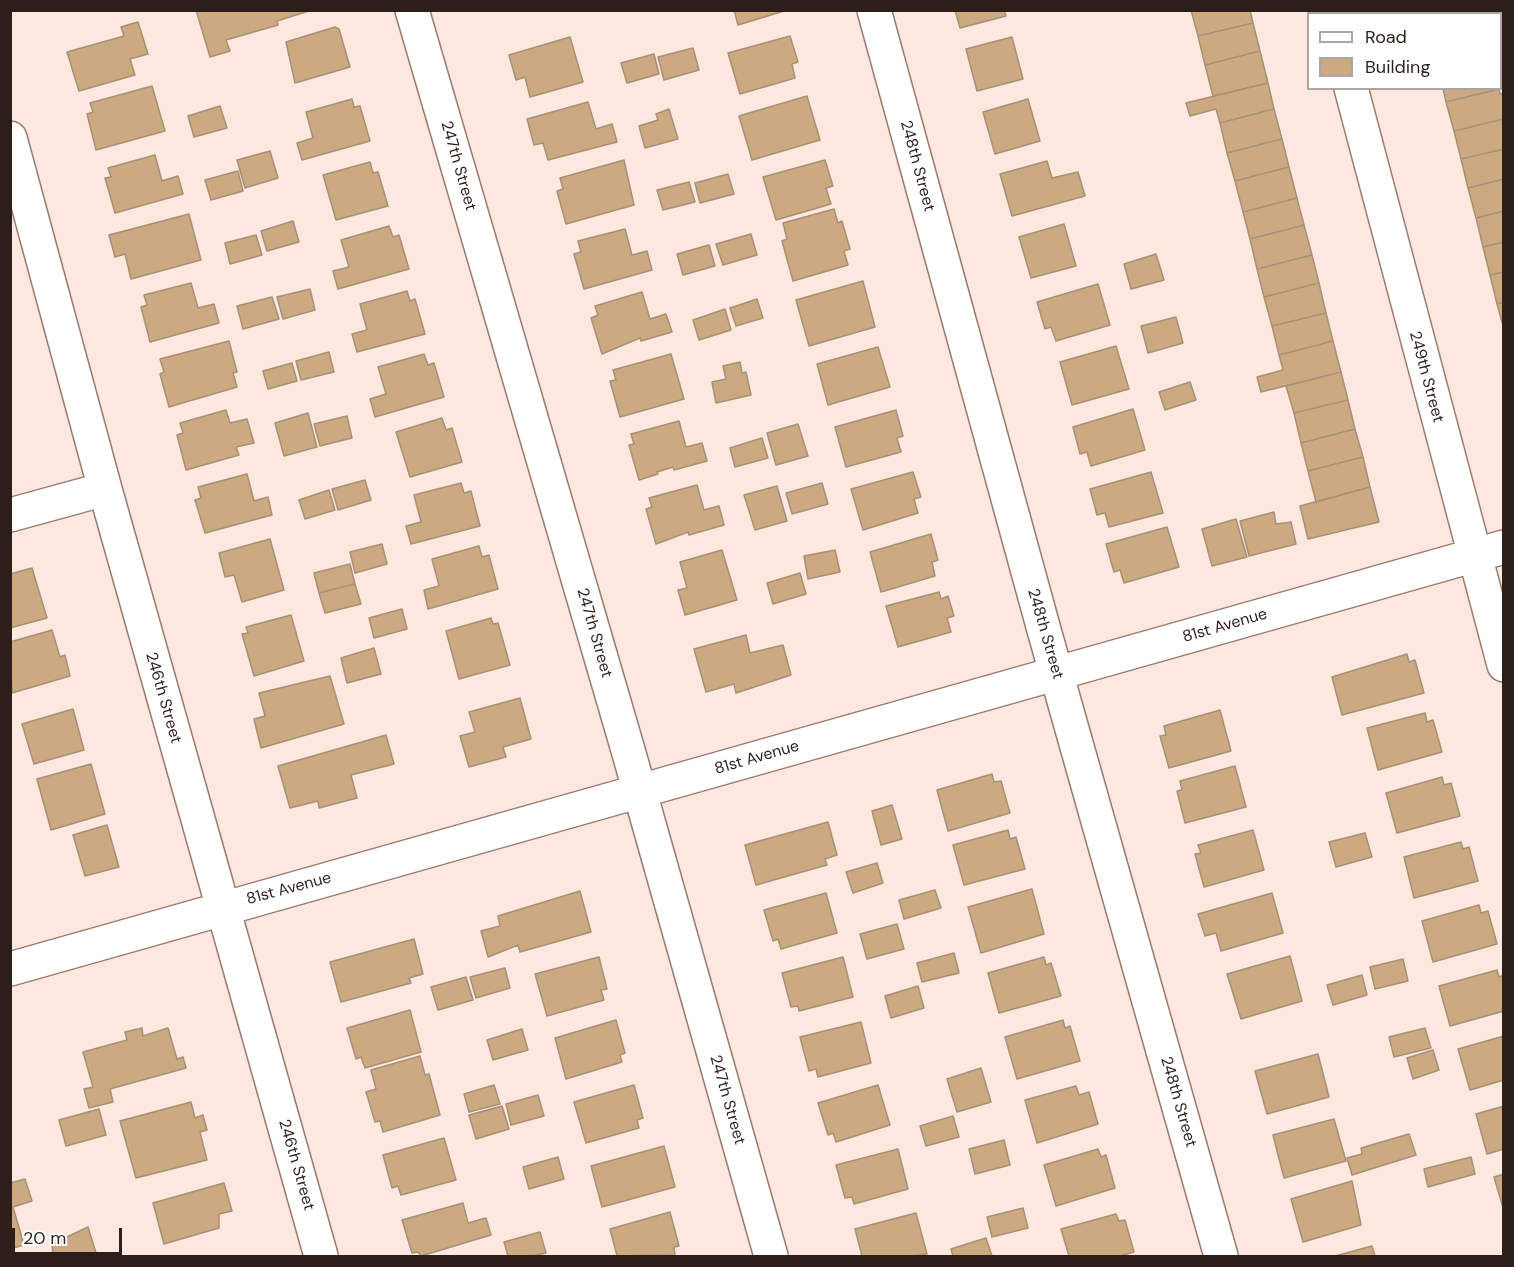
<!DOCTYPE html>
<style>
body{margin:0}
#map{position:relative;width:1514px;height:1267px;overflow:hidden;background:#fde7de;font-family:"DM Sans",sans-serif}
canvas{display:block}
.frame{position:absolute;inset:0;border:12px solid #2c1f1a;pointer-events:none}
.legend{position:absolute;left:1307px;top:12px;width:195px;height:78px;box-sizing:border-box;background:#fff;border:2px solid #aba5a3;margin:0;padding:8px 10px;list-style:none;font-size:18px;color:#2c1f1a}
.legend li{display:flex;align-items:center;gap:12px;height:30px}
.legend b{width:30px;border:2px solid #aba5a3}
.scale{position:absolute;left:12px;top:1228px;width:110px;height:27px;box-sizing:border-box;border:3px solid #2c1f1a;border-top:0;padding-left:8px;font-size:18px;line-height:21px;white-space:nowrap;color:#2c1f1a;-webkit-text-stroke:4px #fff;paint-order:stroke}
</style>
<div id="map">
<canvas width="1514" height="1267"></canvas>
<div class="frame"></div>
<ul class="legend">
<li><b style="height:8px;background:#fff"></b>Road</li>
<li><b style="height:16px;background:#cca981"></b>Building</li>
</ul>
<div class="scale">20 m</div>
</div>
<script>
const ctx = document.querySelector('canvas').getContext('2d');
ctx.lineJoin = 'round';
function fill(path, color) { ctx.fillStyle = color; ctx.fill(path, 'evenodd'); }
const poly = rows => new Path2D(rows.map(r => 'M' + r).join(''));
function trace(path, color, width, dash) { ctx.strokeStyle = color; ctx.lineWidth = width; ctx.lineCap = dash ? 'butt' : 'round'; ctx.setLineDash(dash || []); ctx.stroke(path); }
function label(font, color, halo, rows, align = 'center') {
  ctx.font = font + ' "DM Sans",sans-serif'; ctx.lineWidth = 6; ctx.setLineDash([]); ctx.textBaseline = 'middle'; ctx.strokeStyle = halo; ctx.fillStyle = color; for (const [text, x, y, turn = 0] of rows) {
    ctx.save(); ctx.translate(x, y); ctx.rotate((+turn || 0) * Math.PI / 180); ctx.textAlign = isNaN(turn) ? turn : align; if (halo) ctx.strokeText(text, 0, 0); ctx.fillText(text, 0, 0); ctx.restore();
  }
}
const building = poly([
 [196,10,312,10,277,21,278,25,226,40,230,51,210,57,196,10],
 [734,10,784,10,784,11,738,25,734,10],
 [955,10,1004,10,1006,16,960,28,955,10],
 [1191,10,1250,10,1253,23,1198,36,1191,10],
 [1439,10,1479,10,1480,14,1427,14,1439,10],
 [138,22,148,54,130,59,135,75,79,91,67,52,124,36,121,27,138,22],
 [1253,23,1260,51,1205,65,1198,36,1253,23],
 [335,27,339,29,350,67,295,83,286,42,335,27],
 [790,36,798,62,792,64,795,78,740,94,728,53,790,36],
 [570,37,583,82,530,97,525,77,516,80,509,55,570,37],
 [1012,37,1023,79,977,91,966,49,1012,37],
 [693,48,699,70,664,80,658,57,693,48],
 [1260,51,1268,83,1213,96,1205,65,1260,51],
 [654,54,659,74,627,83,621,63,654,54],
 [1268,83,1274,109,1220,123,1216,109,1190,116,1186,103,1268,83],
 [152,86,165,131,96,150,87,114,93,112,90,103,152,86],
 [1443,88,1499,88,1499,89,1446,102,1443,88],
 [1499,89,1500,94,1504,93,1504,119,1454,131,1446,102,1499,89],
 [807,96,820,140,752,160,739,116,807,96],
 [352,99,354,107,360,106,370,141,302,160,297,143,313,138,306,112,352,99],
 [1028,99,1040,141,995,154,983,112,1028,99],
 [588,102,596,129,612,124,617,142,548,160,543,143,534,145,527,119,588,102],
 [220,106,227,128,194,137,188,116,220,106],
 [669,109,678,139,645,148,639,126,658,120,656,114,669,109],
 [1274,109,1282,139,1227,153,1220,123,1274,109],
 [1504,119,1504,149,1461,159,1454,131,1504,119],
 [1282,139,1289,167,1235,181,1227,153,1282,139],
 [1504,149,1504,179,1468,188,1461,159,1504,149],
 [270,151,278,178,245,188,237,160,270,151],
 [155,155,162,181,178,176,183,194,115,213,105,178,111,177,108,168,155,155],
 [624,160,634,205,566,224,557,191,563,189,560,178,624,160],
 [825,160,833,186,826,188,831,204,776,220,763,177,825,160],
 [1047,161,1052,178,1078,172,1085,196,1012,216,1000,174,1047,161],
 [370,162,373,173,378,172,388,206,336,220,323,175,370,162],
 [1289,167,1297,198,1243,212,1235,181,1289,167],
 [238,171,243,191,211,200,205,180,238,171],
 [728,174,734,194,700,203,695,183,728,174],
 [1504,179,1504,211,1476,218,1468,188,1504,179],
 [689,182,695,202,663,210,657,190,689,182],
 [1297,198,1304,225,1250,239,1243,212,1297,198],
 [834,209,838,223,842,221,850,249,844,251,848,265,793,281,782,241,787,239,783,223,834,209],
 [1504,211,1504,242,1483,247,1476,218,1504,211],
 [189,214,201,260,131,279,125,254,115,257,109,235,189,214],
 [293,221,299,242,267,251,261,231,293,221],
 [1064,224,1076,266,1031,278,1019,237,1064,224],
 [1304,225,1312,255,1257,269,1250,239,1304,225],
 [389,226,393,237,399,235,409,269,338,289,333,271,349,267,341,240,389,226],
 [625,229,632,255,647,251,652,270,584,289,574,254,581,252,578,241,625,229],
 [751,234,757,255,723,265,716,244,751,234],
 [256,235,262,255,230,264,225,243,256,235],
 [1504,242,1504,272,1490,275,1483,247,1504,242],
 [709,245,715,266,683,275,677,254,709,245],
 [1156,254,1164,280,1131,289,1124,264,1156,254],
 [1312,255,1319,283,1264,297,1257,269,1312,255],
 [1504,272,1504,302,1497,304,1490,275,1504,272],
 [863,281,875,327,809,346,796,300,863,281],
 [191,283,198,308,214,304,219,323,150,342,141,307,147,305,144,295,191,283],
 [1319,283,1326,313,1272,326,1264,297,1319,283],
 [1098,284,1110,325,1056,341,1051,327,1045,329,1037,302,1098,284],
 [310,289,315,310,283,319,277,297,310,289],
 [407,291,410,301,415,299,425,334,357,352,352,334,367,330,360,304,407,291],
 [642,292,650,319,666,314,672,332,641,341,640,338,602,354,591,318,598,315,595,306,642,292],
 [272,297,279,319,243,329,237,306,272,297],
 [757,299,763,318,736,326,730,308,757,299],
 [1504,302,1504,329,1497,304,1504,302],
 [725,309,731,330,699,340,693,320,725,309],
 [1326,313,1333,341,1279,355,1272,326,1326,313],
 [1176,317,1183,343,1148,353,1141,326,1176,317],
 [229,341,237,372,233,373,237,387,169,407,160,374,164,372,160,359,229,341],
 [1333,341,1341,372,1261,392,1257,377,1283,370,1279,355,1333,341],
 [1116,346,1129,389,1072,405,1060,362,1116,346],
 [878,347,890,387,828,405,817,364,878,347],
 [329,352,334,372,301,380,296,361,329,352],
 [424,354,428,365,434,363,444,397,375,417,370,399,386,394,378,367,424,354],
 [671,354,684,399,620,417,610,381,616,380,613,370,671,354],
 [740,362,742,373,746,372,751,395,716,403,712,382,726,379,723,366,740,362],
 [292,363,297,381,268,389,263,371,292,363],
 [1341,372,1348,400,1294,413,1286,386,1341,372],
 [1190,382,1196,400,1165,410,1159,392,1190,382],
 [1348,400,1355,429,1301,443,1294,413,1348,400],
 [1133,409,1145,450,1091,466,1087,452,1080,454,1073,427,1133,409],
 [226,410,230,423,247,419,254,443,236,447,239,455,186,470,177,435,183,433,180,423,226,410],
 [896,410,903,436,897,438,901,452,846,467,835,427,896,410],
 [308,413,317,447,284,456,275,423,308,413],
 [347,416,352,438,320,446,314,424,347,416],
 [442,418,446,430,452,428,462,462,410,477,396,432,442,418],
 [679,421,686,447,702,443,707,461,674,470,673,467,657,472,658,474,639,480,629,445,634,444,631,434,679,421],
 [798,424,808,456,776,465,767,433,798,424],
 [1355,429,1363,457,1308,471,1301,443,1355,429],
 [762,438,768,458,735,467,730,448,762,438],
 [1363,457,1370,487,1316,502,1308,471,1363,457],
 [913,472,921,497,914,499,918,513,863,530,851,489,913,472],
 [1151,472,1163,513,1109,527,1105,513,1097,515,1090,489,1151,472],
 [247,474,254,501,268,497,272,515,205,533,195,500,201,498,198,487,247,474],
 [365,480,371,500,338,510,332,489,365,480],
 [461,483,464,493,471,491,480,526,411,544,406,526,421,522,414,495,461,483],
 [822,483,828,504,792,514,786,493,822,483],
 [697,485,704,510,719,506,724,525,689,535,688,532,656,544,646,509,652,507,649,498,697,485],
 [777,486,787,521,755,530,744,495,777,486],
 [1370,487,1379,522,1308,539,1300,506,1370,487],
 [329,490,335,510,305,519,299,500,329,490],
 [1274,512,1276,524,1291,522,1296,544,1249,556,1240,521,1274,512],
 [1236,519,1247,557,1212,566,1202,529,1236,519],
 [1167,527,1179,567,1124,583,1120,570,1114,572,1106,544,1167,527],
 [931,534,938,560,932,562,935,576,881,592,870,552,931,534],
 [270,539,284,590,242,602,234,575,225,577,219,553,270,539],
 [382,544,387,564,355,573,350,552,382,544],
 [479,546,482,557,489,555,498,589,428,609,424,590,439,586,432,559,479,546],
 [722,550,737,600,685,615,678,590,687,588,680,562,722,550],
 [835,550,840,572,808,579,804,556,835,550],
 [350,564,355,584,319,593,314,573,350,564],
 [32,568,47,618,10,628,10,574,32,568],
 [800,573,806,594,773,604,767,583,800,573],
 [355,584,361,604,325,613,319,593,355,584],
 [939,592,941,599,948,596,954,616,947,618,951,632,898,647,886,606,939,592],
 [402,609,407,629,374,638,369,618,402,609],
 [291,615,304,661,254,676,242,634,248,633,246,627,291,615],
 [491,618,493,624,498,623,510,665,459,679,446,631,491,618],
 [52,630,60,657,65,655,70,676,12,693,10,642,52,630],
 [746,635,750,653,783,645,791,675,736,693,734,684,706,692,694,649,746,635],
 [374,648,381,674,347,683,341,658,374,648],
 [1407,654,1409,662,1415,660,1424,693,1342,715,1332,677,1407,654],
 [330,676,344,724,261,748,254,719,265,716,259,693,330,676],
 [520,698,531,739,503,747,506,757,469,767,460,736,475,732,469,712,520,698],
 [73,709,84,750,34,764,22,724,73,709],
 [1220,710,1231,751,1169,768,1160,736,1166,735,1164,726,1220,710],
 [1425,713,1427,722,1433,720,1442,752,1378,770,1367,728,1425,713],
 [386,735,394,764,351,775,357,798,319,808,318,801,290,808,278,766,386,735],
 [91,764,105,814,51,830,37,779,91,764],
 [1235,766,1246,807,1185,823,1177,791,1182,790,1180,781,1235,766],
 [992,774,994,782,1001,781,1010,813,948,831,937,790,992,774],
 [1442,777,1444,785,1451,783,1460,816,1397,833,1386,793,1442,777],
 [892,805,902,839,881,845,872,811,892,805],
 [828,822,837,855,825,859,827,865,756,885,745,845,828,822],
 [107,825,119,867,85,876,73,835,107,825],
 [1008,830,1010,839,1016,837,1025,869,964,885,953,845,1008,830],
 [1253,830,1264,870,1204,887,1195,854,1201,853,1198,845,1253,830],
 [1365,833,1372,857,1336,867,1329,842,1365,833],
 [1461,842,1463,849,1469,847,1478,881,1414,898,1404,857,1461,842],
 [877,863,883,883,853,893,846,872,877,863],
 [1032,889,1044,934,981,953,968,907,1032,889],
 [935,890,941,908,904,919,899,900,935,890],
 [580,891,591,932,520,952,518,945,488,957,481,931,500,926,498,916,580,891],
 [826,893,837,933,781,949,778,939,773,941,764,910,826,893],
 [1272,893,1283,933,1221,951,1216,933,1205,936,1198,914,1272,893],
 [1479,905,1481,913,1488,911,1497,944,1433,962,1422,921,1479,905],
 [897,924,904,949,867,959,860,934,897,924],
 [414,939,423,974,409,978,411,983,341,1002,330,962,414,939],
 [954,953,959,973,922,982,917,963,954,953],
 [1290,956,1302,1001,1241,1019,1227,974,1290,956],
 [599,957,607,989,601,990,604,1000,547,1016,535,974,599,957],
 [843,957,853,997,799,1011,798,1006,791,1007,782,973,843,957],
 [1044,957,1046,965,1051,963,1061,996,999,1013,988,973,1044,957],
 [1403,959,1408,981,1375,989,1370,967,1403,959],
 [505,968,510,988,476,998,470,977,505,968],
 [1497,970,1499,977,1504,975,1504,1011,1450,1026,1439,986,1497,970],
 [1362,975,1367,995,1333,1005,1327,985,1362,975],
 [466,977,473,1000,438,1010,431,987,466,977],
 [918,986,924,1008,891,1018,885,996,918,986],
 [410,1010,421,1052,365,1068,361,1057,356,1059,347,1028,410,1010],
 [616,1020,625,1053,620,1055,622,1062,566,1079,555,1038,616,1020],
 [1063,1020,1065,1028,1070,1026,1080,1061,1017,1079,1005,1037,1063,1020],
 [861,1022,871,1063,818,1077,816,1069,809,1071,800,1037,861,1022],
 [142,1028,143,1036,168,1028,177,1059,183,1057,186,1068,110,1089,113,1102,89,1108,84,1089,93,1087,83,1052,127,1040,125,1032,142,1028],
 [1425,1028,1431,1048,1394,1057,1389,1037,1425,1028],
 [522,1029,528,1050,493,1060,487,1040,522,1029],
 [1504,1036,1504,1080,1470,1090,1458,1049,1504,1036],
 [1433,1050,1439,1070,1413,1079,1407,1058,1433,1050],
 [1318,1054,1329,1097,1267,1114,1255,1071,1318,1054],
 [420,1056,425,1075,429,1074,440,1115,383,1132,380,1121,375,1122,366,1092,376,1089,371,1070,420,1056],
 [981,1068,991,1102,957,1112,947,1079,981,1068],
 [494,1085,500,1104,469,1112,464,1094,494,1085],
 [634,1085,643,1118,637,1120,639,1128,586,1143,574,1102,634,1085],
 [878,1085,890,1125,836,1142,833,1133,828,1135,818,1103,878,1085],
 [1076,1086,1079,1095,1089,1092,1098,1124,1037,1143,1025,1100,1076,1086],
 [538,1095,544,1116,511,1125,506,1104,538,1095],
 [191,1102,195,1118,203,1115,207,1130,200,1132,207,1160,136,1178,120,1121,191,1102],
 [502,1106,509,1129,476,1139,469,1115,502,1106],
 [1504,1106,1504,1149,1487,1154,1476,1114,1504,1106],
 [99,1109,106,1135,66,1146,59,1120,99,1109],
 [953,1116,959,1137,926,1146,920,1126,953,1116],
 [1334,1119,1346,1161,1284,1178,1273,1135,1334,1119],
 [1409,1134,1416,1155,1352,1175,1347,1158,1362,1154,1361,1148,1409,1134],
 [444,1138,456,1180,401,1195,398,1186,392,1188,383,1155,444,1138],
 [1004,1140,1010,1165,975,1174,969,1149,1004,1140],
 [664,1146,675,1187,602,1207,591,1166,664,1146],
 [898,1149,908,1189,854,1204,852,1197,845,1198,836,1165,898,1149],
 [1098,1149,1101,1157,1106,1155,1115,1188,1056,1206,1044,1165,1098,1149],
 [558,1157,564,1179,529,1189,523,1167,558,1157],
 [1471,1157,1475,1174,1428,1187,1424,1169,1471,1157],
 [1504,1174,1504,1211,1494,1177,1504,1174],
 [25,1179,32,1201,13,1207,24,1245,10,1249,10,1183,25,1179],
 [1352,1181,1361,1225,1303,1242,1291,1199,1352,1181],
 [224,1183,232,1211,219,1214,219,1228,164,1244,153,1203,224,1183],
 [463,1203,468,1223,486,1218,491,1235,421,1256,418,1252,412,1253,402,1220,463,1203],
 [1023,1208,1028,1228,992,1237,987,1217,1023,1208],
 [670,1212,679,1246,674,1247,675,1255,617,1256,610,1229,670,1212],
 [916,1213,927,1254,915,1256,862,1256,855,1229,916,1213],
 [1116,1214,1119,1221,1125,1220,1134,1252,1120,1256,1069,1256,1061,1229,1116,1214],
 [88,1227,97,1256,53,1256,52,1244,88,1227],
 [540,1232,546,1253,533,1256,508,1256,504,1242,540,1232],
 [986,1238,992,1256,953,1256,951,1249,986,1238],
 [1372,1246,1375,1256,1335,1256,1372,1246]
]);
fill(building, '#cca981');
trace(building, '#a69076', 1.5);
const minor = poly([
 [412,10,628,750,771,1256],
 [874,10,1044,630,1221,1256],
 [1331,10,1331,14],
 [1351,88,1504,665],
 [10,138,105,489,321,1256],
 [10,515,105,489],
 [10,969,1504,547]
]);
trace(minor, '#9b7a6e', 36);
trace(minor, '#fff', 33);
label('16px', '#2c1f1a', '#fff', [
 ["247th Street",458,166,74],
 ["248th Street",917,166,75],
 ["249th Street",1426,377,75],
 ["81st Avenue",1225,626,-16],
 ["247th Street",594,633,74],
 ["248th Street",1045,634,74],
 ["246th Street",163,698,74],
 ["81st Avenue",757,758,-16],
 ["81st Avenue",289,889,-15],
 ["247th Street",727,1100,74],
 ["248th Street",1178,1102,74],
 ["246th Street",296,1165,74]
]);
</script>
